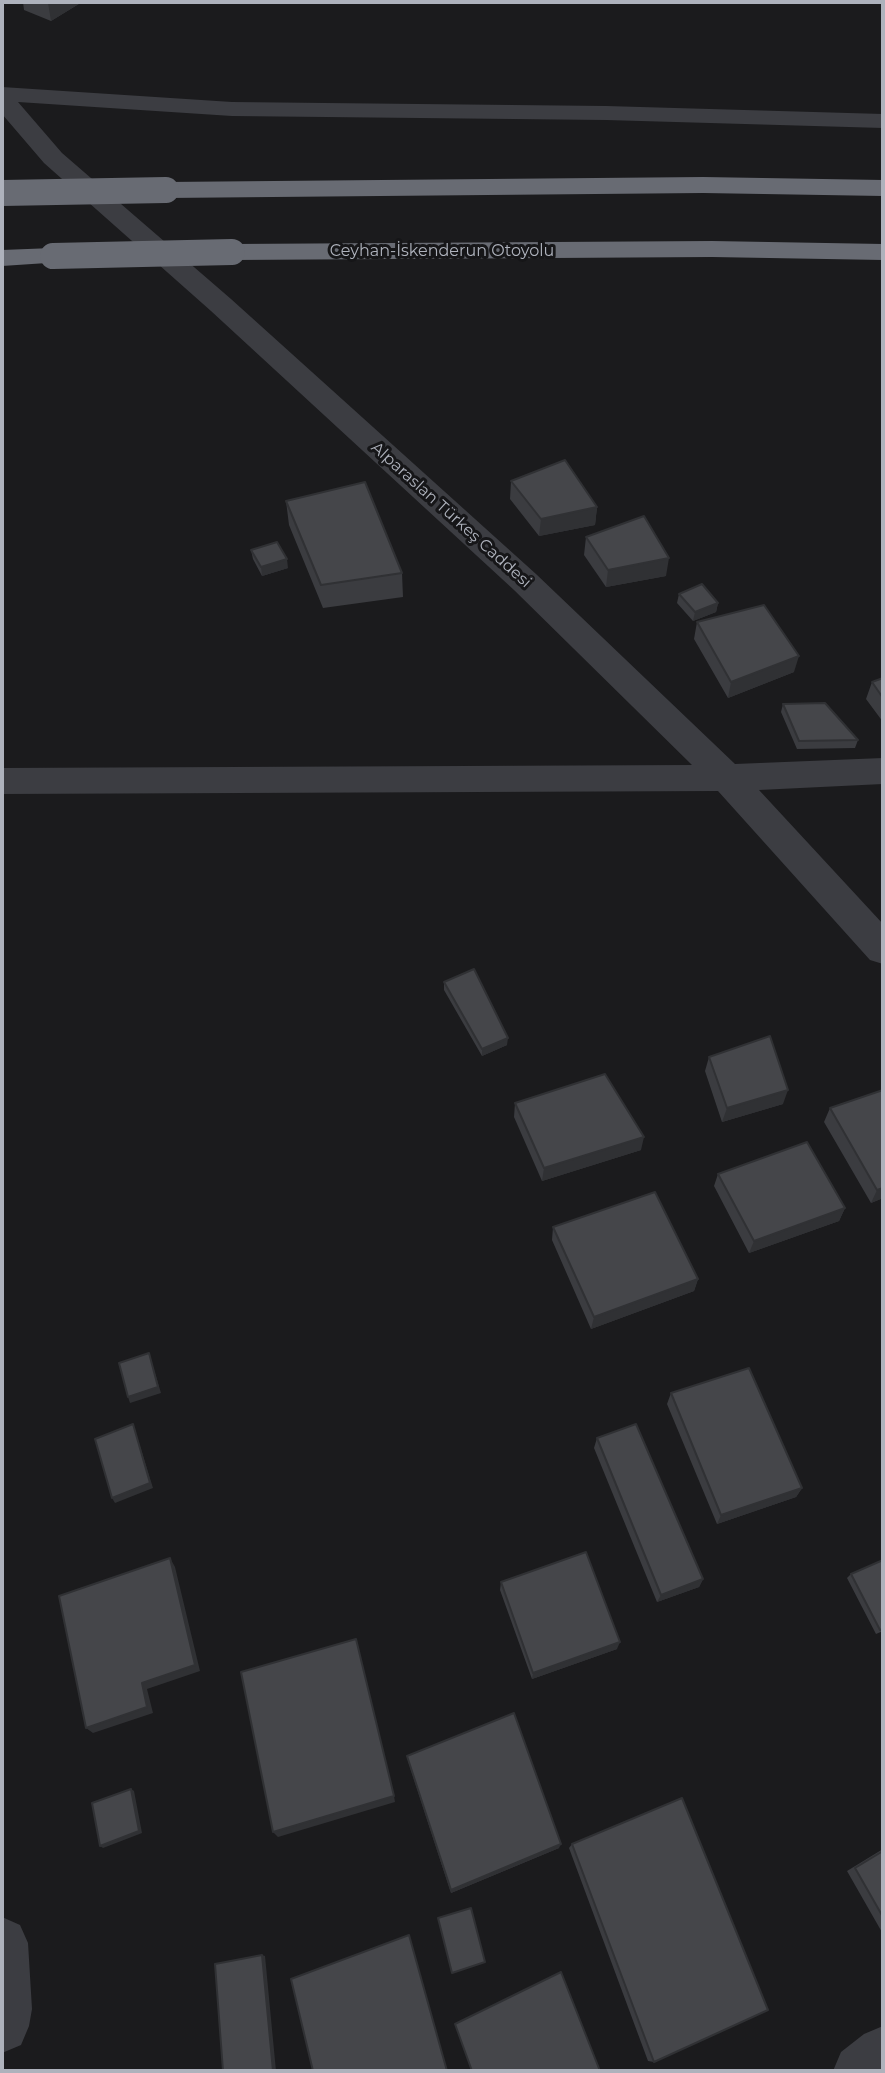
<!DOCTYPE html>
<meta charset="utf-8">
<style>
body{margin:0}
#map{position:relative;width:885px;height:2073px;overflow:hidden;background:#1b1b1d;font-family:Montserrat,sans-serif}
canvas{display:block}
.frame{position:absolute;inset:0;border:4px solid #aeb2bc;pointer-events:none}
</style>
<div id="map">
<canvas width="885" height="2073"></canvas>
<div class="frame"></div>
</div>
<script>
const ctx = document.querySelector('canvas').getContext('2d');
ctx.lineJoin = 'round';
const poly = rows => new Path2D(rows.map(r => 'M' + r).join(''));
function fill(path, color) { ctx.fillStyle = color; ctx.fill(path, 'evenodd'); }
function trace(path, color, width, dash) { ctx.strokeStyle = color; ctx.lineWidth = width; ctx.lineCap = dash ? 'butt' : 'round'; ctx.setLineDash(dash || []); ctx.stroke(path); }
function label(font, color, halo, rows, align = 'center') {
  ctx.font = font + ' Montserrat,sans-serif'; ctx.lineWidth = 6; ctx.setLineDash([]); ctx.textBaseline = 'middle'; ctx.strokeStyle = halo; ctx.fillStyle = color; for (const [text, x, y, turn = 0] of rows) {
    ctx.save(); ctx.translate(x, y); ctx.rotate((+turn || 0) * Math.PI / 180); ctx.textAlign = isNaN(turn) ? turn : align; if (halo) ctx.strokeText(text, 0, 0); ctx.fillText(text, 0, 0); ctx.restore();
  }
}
fill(poly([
 [2,87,232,102,606,106,883,114,883,128,606,120,232,116,18,102,62,153,231,299,536,574,735,764,883,758,883,784,759,790,883,924,883,964,870,960,718,791,2,794,2,768,692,765,514,590,211,311,44,163,2,114,2,87],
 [2,1917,20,1925,28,1943,32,2009,29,2026,21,2045,2,2053,2,1917],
 [883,2026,883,2071,833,2071,841,2052,864,2034,883,2026]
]), '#3c3d42');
fill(poly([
 [703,177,883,180,883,196,703,193,166,198,157,195,153,190,157,185,166,182,703,177],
 [712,241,883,244,883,260,712,257,232,260,223,258,219,252,223,246,232,244,712,241],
 [53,248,62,250,66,256,62,262,2,266,2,250,53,248]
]), '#686b73');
trace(poly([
 [2,193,166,190],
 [53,256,232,252]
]), '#686b73', 26);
fill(poly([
 [23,2,82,2,51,21,24,10],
 [511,481,597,507,595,525,539,536,510,499],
 [286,501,402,573,403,597,323,608,289,525],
 [586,537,666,576,606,587,584,555],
 [251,550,288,568,262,576,253,559],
 [679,594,718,603,716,612,693,621,677,603],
 [697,622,794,672,728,698,694,639],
 [883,678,883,722,866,699,872,682],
 [783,704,858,740,855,748,797,749,781,712],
 [444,982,507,1045,482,1056,444,990],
 [709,1057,783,1104,722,1122,705,1071],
 [515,1103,641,1150,542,1181,514,1117],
 [830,1108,883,1198,871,1203,824,1122],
 [718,1174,845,1208,839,1221,749,1253,714,1186],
 [553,1227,698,1279,694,1291,591,1329,552,1240],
 [671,1393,802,1488,796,1497,717,1524,667,1404],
 [597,1438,703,1579,699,1587,657,1602,594,1448],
 [883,1560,883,1631,876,1634,847,1578,851,1574],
 [501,1582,617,1649,532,1679,500,1590],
 [407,1756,559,1848,451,1893,408,1761],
 [572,1844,654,2062,648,2061,569,1848],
 [883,1849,883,1934,847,1871]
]), '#3b3c40');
fill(poly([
 [50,2,82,2,51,21,48,3],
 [597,507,595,525,539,536,541,519],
 [669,558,666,576,606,587,608,570],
 [287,559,288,568,262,576,261,567],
 [718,603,716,612,693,621,695,612],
 [799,656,794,672,728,698,731,682],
 [508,1038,507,1045,482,1056,482,1049],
 [788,1090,783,1104,722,1122,727,1108],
 [644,1137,641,1150,542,1181,544,1168],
 [883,1188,883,1198,871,1203,877,1190],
 [845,1208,839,1221,749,1253,754,1241],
 [698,1279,694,1291,591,1329,594,1317],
 [149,1353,161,1393,130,1403,128,1397],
 [133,1424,135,1430,153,1488,115,1503,112,1498],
 [802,1488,796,1497,717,1524,721,1515],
 [170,1558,175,1567,200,1671,147,1689,153,1713,93,1733,86,1728,142,1683],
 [703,1579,699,1587,657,1602,661,1595],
 [620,1642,617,1649,532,1679,533,1673],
 [131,1789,134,1791,142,1833,103,1848,100,1846],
 [394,1796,395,1802,278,1837,273,1832],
 [561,1844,559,1848,451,1893,451,1890],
 [262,1955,265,1956,276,2071,273,2071]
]), '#303134');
const building = poly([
 [565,460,597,507,541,519,511,481,565,460],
 [365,482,402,573,321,585,286,501,365,482],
 [644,516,669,558,608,570,586,537,644,516],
 [277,542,287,559,261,567,251,550,277,542],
 [702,584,718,603,695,612,679,594,702,584],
 [764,605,799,656,731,682,697,622,764,605],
 [883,678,883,698,872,682,883,678],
 [825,703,858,740,799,741,783,704,825,703],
 [474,969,508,1038,482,1049,444,982,474,969],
 [770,1036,788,1090,727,1108,709,1057,770,1036],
 [605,1074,644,1137,544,1168,515,1103,605,1074],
 [883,1090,883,1188,877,1190,830,1108,883,1090],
 [807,1142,845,1208,754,1241,718,1174,807,1142],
 [655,1192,698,1279,594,1317,553,1227,655,1192],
 [149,1353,158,1387,128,1397,119,1363,149,1353],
 [749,1368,802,1488,721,1515,671,1393,749,1368],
 [133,1424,150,1483,112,1498,95,1439,133,1424],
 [636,1424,703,1579,661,1595,597,1438,636,1424],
 [586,1552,620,1642,533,1673,501,1582,586,1552],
 [170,1558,195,1665,142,1683,147,1707,86,1728,59,1596,170,1558],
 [883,1560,883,1629,880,1630,851,1574,883,1560],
 [356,1639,394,1796,273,1832,241,1672,356,1639],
 [514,1713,561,1844,451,1890,407,1756,514,1713],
 [131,1789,139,1831,100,1846,92,1803,131,1789],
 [682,1798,768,2010,654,2062,572,1844,682,1798],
 [883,1851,883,1917,855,1868,883,1851],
 [471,1908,485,1962,452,1973,438,1918,471,1908],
 [409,1935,447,2071,313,2071,291,1979,409,1935],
 [262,1955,273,2071,223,2071,215,1964,262,1955],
 [561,1972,600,2071,472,2071,455,2024,561,1972]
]);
fill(building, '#45464a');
trace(building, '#303134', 2);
label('16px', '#aeb2bc', '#161618', [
 ["Ceyhan-İskenderun Otoyolu",442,251],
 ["Alparaslan Türkeş Caddesi",451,515,42]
]);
</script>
